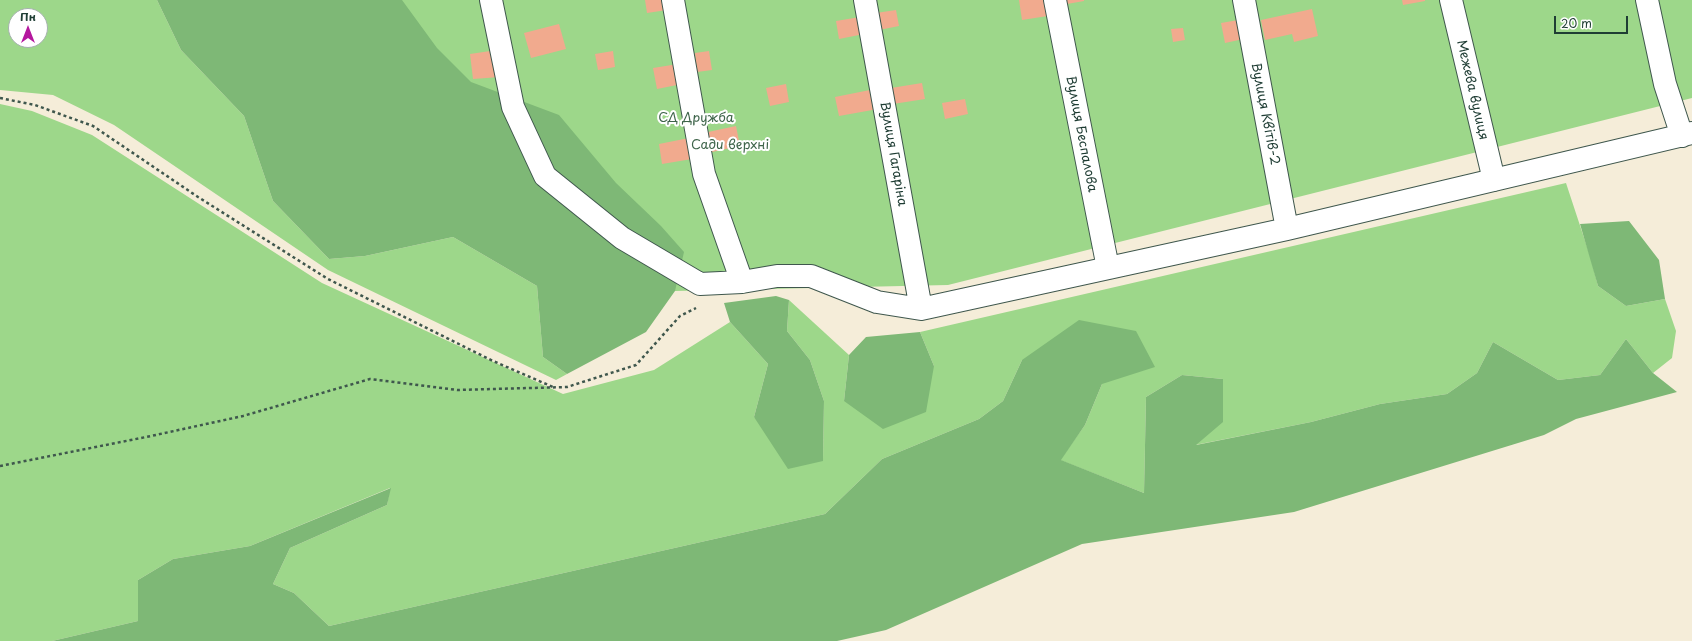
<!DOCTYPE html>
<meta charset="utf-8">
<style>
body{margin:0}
#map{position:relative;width:1692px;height:641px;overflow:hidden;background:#f5edd9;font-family:"Playpen Sans",sans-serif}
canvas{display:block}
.north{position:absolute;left:8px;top:8px;width:40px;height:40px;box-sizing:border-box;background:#fff;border:1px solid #a5b1ae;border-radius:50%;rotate:0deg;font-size:11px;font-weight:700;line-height:16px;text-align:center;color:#1f3d34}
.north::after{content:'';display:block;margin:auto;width:14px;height:18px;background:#b5179e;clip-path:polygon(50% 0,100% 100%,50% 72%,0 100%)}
.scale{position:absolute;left:1554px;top:16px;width:74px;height:18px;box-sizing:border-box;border:2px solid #1f3d34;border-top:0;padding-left:5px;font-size:12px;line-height:14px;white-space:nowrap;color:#1f3d34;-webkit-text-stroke:3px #fff;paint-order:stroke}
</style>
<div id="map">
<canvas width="1692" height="641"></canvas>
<div class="north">Пн</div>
<div class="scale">20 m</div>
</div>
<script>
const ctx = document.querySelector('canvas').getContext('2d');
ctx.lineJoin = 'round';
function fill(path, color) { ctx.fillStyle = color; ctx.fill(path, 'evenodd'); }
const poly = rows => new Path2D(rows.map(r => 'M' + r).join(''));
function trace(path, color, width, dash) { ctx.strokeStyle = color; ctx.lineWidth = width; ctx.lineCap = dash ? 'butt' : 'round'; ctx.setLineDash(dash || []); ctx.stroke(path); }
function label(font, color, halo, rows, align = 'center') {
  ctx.font = font + ' "Playpen Sans",sans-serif'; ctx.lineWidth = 4; ctx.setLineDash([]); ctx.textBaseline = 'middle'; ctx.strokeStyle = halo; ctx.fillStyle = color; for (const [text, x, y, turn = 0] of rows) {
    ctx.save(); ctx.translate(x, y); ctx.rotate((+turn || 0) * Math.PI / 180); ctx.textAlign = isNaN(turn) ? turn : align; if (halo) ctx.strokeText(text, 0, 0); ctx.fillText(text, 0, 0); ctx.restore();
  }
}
fill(poly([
 [0,0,157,0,181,50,244,116,273,201,329,259,365,256,453,237,537,286,543,357,567,374,556,380,328,270,114,125,53,95,0,90],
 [16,16,40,16,40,40,16,40],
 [379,0,1692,0,1692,98,948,285,675,291,566,213],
 [0,104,32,111,92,135,322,283,563,394,654,370,730,322,768,364,754,417,823,460,824,401,810,360,787,331,789,300,849,355,844,401,934,366,920,332,1566,183,1591,259,1598,286,1626,306,1665,299,1676,331,1672,358,1653,373,1626,339,1600,375,1558,380,1493,342,1477,373,1447,394,1380,404,1311,422,1195,445,1223,379,1182,375,1146,397,1144,493,1060,460,1085,425,1102,384,1022,360,1003,401,979,419,882,459,825,514,329,626,294,593,273,584,290,548,387,505,390,488,250,546,173,559,138,580,138,621,52,641,0,641]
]), '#9dd78a');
fill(poly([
 [157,0,402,0,437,48,471,82,559,115,616,183,661,226,684,252,675,291,646,332,567,374,543,357,537,286,453,237,365,256,329,259,273,201,244,116,181,50],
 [1629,221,1659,260,1665,299,1626,306,1598,286,1580,224],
 [776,296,789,300,787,331,810,360,824,401,823,461,788,469,754,417,768,364,730,322,724,303],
 [1079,320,1136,331,1155,367,1102,384,1085,425,1061,460,1144,493,1146,397,1182,375,1223,379,1223,422,1196,445,1311,422,1380,404,1447,394,1477,373,1493,342,1558,380,1600,375,1626,339,1653,373,1677,392,1576,419,1544,435,1294,512,1082,544,886,630,837,641,52,641,138,621,138,580,173,559,250,546,391,488,387,505,290,548,273,584,294,593,329,626,825,514,882,459,979,419,1003,401,1022,360],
 [920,332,934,366,926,412,883,429,844,401,849,355,866,337]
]), '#7eb876');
fill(poly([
 [645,0,666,0,667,10,647,13],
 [1019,0,1051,0,1054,15,1022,20],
 [1066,0,1084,0,1084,1,1067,4],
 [1402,0,1425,0,1425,1,1403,5],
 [1312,9,1318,36,1294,42,1292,34,1265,40,1261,20],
 [896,10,899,26,879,30,876,13],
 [860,17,864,34,839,39,836,21],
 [1244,19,1248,38,1225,43,1221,23],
 [559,24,566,49,531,58,524,33],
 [1183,28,1185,40,1173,42,1171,29],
 [497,50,500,77,473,79,470,54],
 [613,51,615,67,598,70,595,54],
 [709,51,712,70,697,72,695,53],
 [678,64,682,84,657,89,653,68],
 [922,83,925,99,893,104,891,88],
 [786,84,789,102,770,106,766,88],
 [875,89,878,109,839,116,835,97],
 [965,99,968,114,945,119,942,103],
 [736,126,740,146,712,152,708,132],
 [689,138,692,159,662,164,659,144]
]), '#f1aa8e');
const minor = poly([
 [491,0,513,107,545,176,622,238,700,284,742,282,777,276,811,276,877,302,921,309,1287,229,1692,133],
 [673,0,704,174,742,282],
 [865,0,921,309],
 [1055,0,1108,268],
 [1244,0,1287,229],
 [1451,0,1494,180],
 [1647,0,1665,84,1682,136]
]);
trace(minor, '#3f574d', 24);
trace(poly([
 [0,98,35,105,93,126,198,197,328,279,493,361,553,387],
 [0,466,151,436,243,416,370,379,457,390,567,387,636,365,680,316,696,308]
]), '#3f574d', 2.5, [3, 3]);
trace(minor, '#fff', 22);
label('13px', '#1f3d34', '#fff', [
 ["Межева вулиця",1472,90,77],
 ["Вулиця Квітів-2",1265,114,79],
 ["Вулиця Беспалова",1081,134,79],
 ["Вулиця Гагаріна",893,154,80]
]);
label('13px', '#3e644a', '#fff', [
 ["СД Дружба",696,118],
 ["Сади верхні",730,145]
]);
</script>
